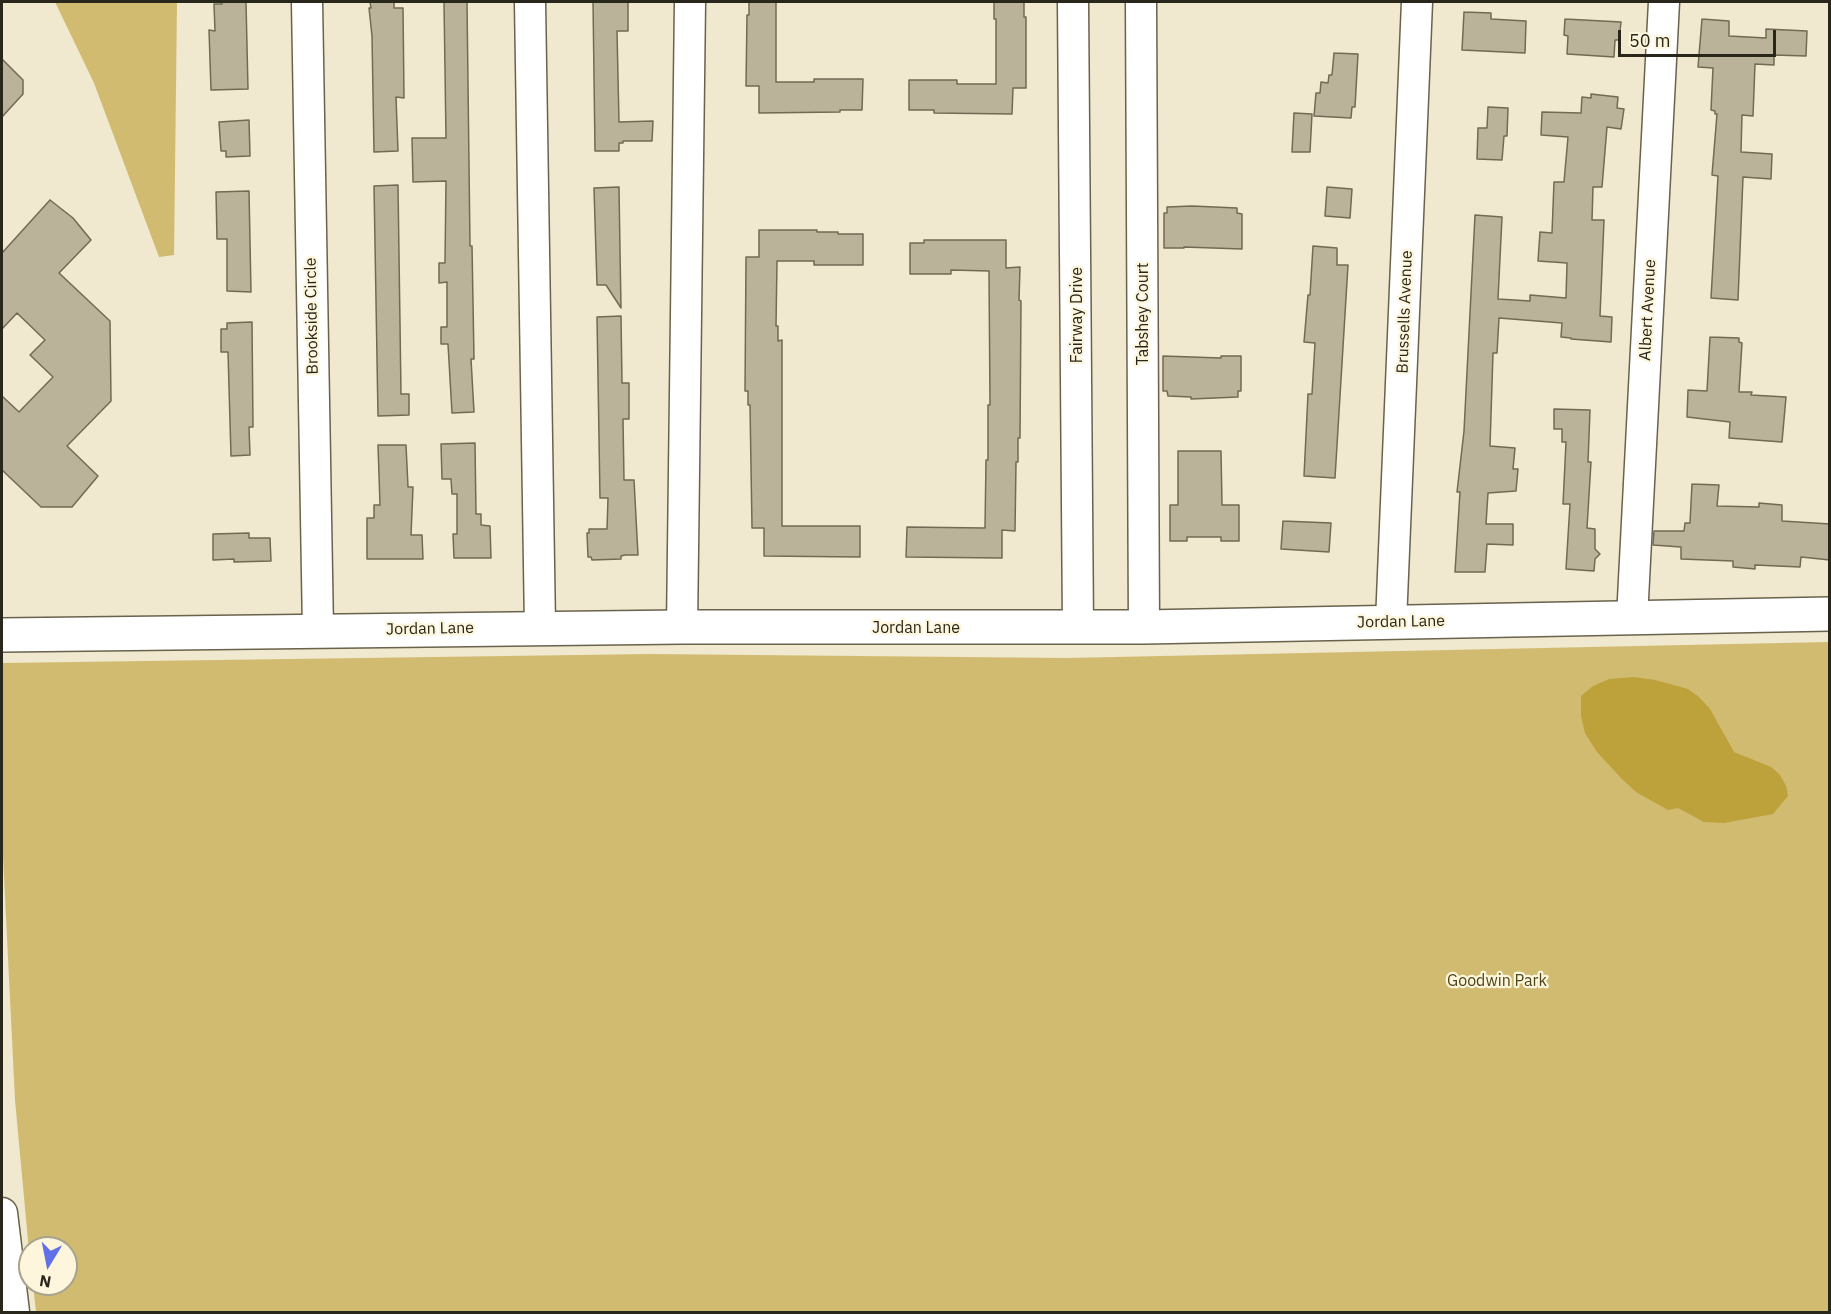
<!DOCTYPE html>
<style>
body{margin:0}
#map{position:relative;width:1831px;height:1314px;overflow:hidden;background:#f0e8cf;font-family:"IBM Plex Sans",sans-serif}
canvas{display:block}
.frame{position:absolute;inset:0;border:3px solid #29261c;pointer-events:none}
.north{position:absolute;left:18px;top:1236px;width:60px;height:60px;box-sizing:border-box;background:#fdf6dc;border:2px solid #a8a38f;border-radius:50%;rotate:190deg;font-size:16px;font-weight:700;line-height:24px;text-align:center;color:#29261c}
.north::after{content:'';display:block;margin:auto;width:21px;height:27px;background:#5f70e8;clip-path:polygon(50% 0,100% 100%,50% 72%,0 100%)}
.scale{position:absolute;left:1618px;top:30px;width:158px;height:27px;box-sizing:border-box;border:3px solid #29261c;border-top:0;padding-left:8px;font-size:18px;line-height:21px;white-space:nowrap;color:#29261c;-webkit-text-stroke:4px #fdf6dc;paint-order:stroke}
</style>
<div id="map">
<canvas width="1831" height="1314"></canvas>
<div class="frame"></div>
<div class="north">N</div>
<div class="scale">50 m</div>
</div>
<script>
const ctx = document.querySelector('canvas').getContext('2d');
ctx.lineJoin = 'round';
function fill(path, color) { ctx.fillStyle = color; ctx.fill(path, 'evenodd'); }
const poly = rows => new Path2D(rows.map(r => 'M' + r).join(''));
function trace(path, color, width, dash) { ctx.strokeStyle = color; ctx.lineWidth = width; ctx.lineCap = dash ? 'butt' : 'round'; ctx.setLineDash(dash || []); ctx.stroke(path); }
function label(font, color, halo, rows, align = 'center') {
  ctx.font = font + ' "IBM Plex Sans",sans-serif'; ctx.lineWidth = 4.5; ctx.setLineDash([]); ctx.textBaseline = 'middle'; ctx.strokeStyle = halo; ctx.fillStyle = color; for (const [text, x, y, turn = 0] of rows) {
    ctx.save(); ctx.translate(x, y); ctx.rotate((+turn || 0) * Math.PI / 180); ctx.textAlign = isNaN(turn) ? turn : align; if (halo) ctx.strokeText(text, 0, 0); ctx.fillText(text, 0, 0); ctx.restore();
  }
}
fill(poly([
 [55,2,177,2,174,255,159,257,94,83],
 [1829,642,1829,1312,36,1312,33,1284,66,1284,66,1248,30,1248,30,1262,15,1100,2,836,2,663,649,654,1067,658]
]), '#d1bb71');
fill(poly([
 [1634,677,1655,680,1688,689,1699,697,1710,709,1734,752,1771,767,1780,775,1786,786,1788,796,1773,814,1724,823,1704,822,1678,808,1668,810,1636,792,1622,779,1597,752,1585,733,1581,716,1581,696,1593,686,1609,679]
]), '#bda13a');
const building = poly([
 [222,2,246,2,248,89,211,90,209,30,215,31,214,4,222,4,222,2],
 [370,2,394,2,394,8,403,8,404,98,396,97,398,151,374,152,372,36,369,8,371,8,370,2],
 [444,2,467,2,470,246,472,246,474,359,471,359,474,412,452,413,448,344,441,344,441,327,447,327,447,282,439,283,439,263,445,263,446,181,413,182,412,138,446,138,444,2],
 [593,2,628,2,628,31,617,31,619,122,653,121,652,141,623,141,623,143,619,143,619,151,595,151,593,2],
 [749,2,776,2,776,82,814,82,814,79,863,79,862,110,840,110,840,112,759,113,759,86,746,86,747,15,749,15,749,2],
 [994,2,1024,2,1024,17,1026,17,1026,88,1013,88,1012,114,934,113,934,110,909,110,909,80,957,80,957,84,996,84,996,19,994,19,994,2],
 [1464,12,1491,13,1491,19,1526,21,1525,53,1462,50,1464,12],
 [1565,19,1621,22,1619,40,1615,40,1614,57,1567,54,1568,36,1564,35,1565,19],
 [1702,19,1729,21,1729,36,1766,38,1766,29,1807,31,1806,56,1774,55,1774,65,1755,64,1753,116,1742,115,1741,152,1772,154,1771,179,1743,177,1738,300,1711,298,1718,176,1712,175,1717,114,1715,114,1715,111,1711,110,1713,68,1698,67,1702,19],
 [1334,53,1358,54,1355,107,1352,107,1351,118,1314,116,1316,93,1320,93,1321,82,1328,83,1329,75,1332,75,1334,53],
 [2,59,23,80,23,94,2,117,2,59],
 [1591,94,1618,97,1617,108,1624,109,1621,129,1607,127,1602,187,1593,187,1592,220,1604,220,1600,316,1612,317,1611,342,1571,339,1571,338,1561,337,1562,323,1499,318,1497,353,1493,353,1490,446,1515,448,1513,469,1518,469,1516,491,1488,493,1486,524,1513,524,1513,545,1487,544,1485,572,1455,572,1460,492,1457,492,1464,431,1475,215,1502,217,1498,299,1530,301,1530,295,1566,298,1567,263,1538,261,1540,232,1552,233,1554,182,1564,182,1568,137,1541,135,1542,112,1581,113,1582,97,1591,98,1591,94],
 [1488,107,1508,108,1507,136,1504,136,1502,160,1477,159,1478,128,1487,128,1488,107],
 [1294,113,1312,114,1310,152,1292,152,1294,113],
 [249,120,250,156,226,157,226,151,221,151,219,122,249,120],
 [398,185,401,394,409,394,409,415,378,416,374,186,398,185],
 [619,187,620,251,621,308,606,285,597,285,595,221,594,188,619,187],
 [1327,187,1352,189,1350,218,1325,216,1327,187],
 [249,191,251,292,227,291,227,239,217,239,216,192,249,191],
 [50,200,73,218,91,240,59,273,110,321,111,401,67,446,98,476,72,507,41,507,2,470,2,396,19,412,53,377,30,355,45,340,17,313,2,329,2,253,50,200],
 [1192,206,1237,208,1237,213,1242,214,1242,249,1184,247,1184,248,1164,248,1164,213,1167,213,1167,207,1192,206],
 [759,230,817,230,817,232,838,232,838,234,863,234,863,265,814,265,814,261,777,261,776,326,778,326,778,341,782,340,782,526,860,526,860,557,764,556,764,528,752,528,750,405,748,405,748,391,745,391,746,257,759,257,759,230],
 [924,240,1006,240,1006,268,1020,267,1019,300,1021,301,1020,438,1018,438,1018,462,1016,462,1015,531,1002,530,1002,558,906,557,907,527,985,528,986,460,988,460,988,405,990,405,989,271,951,270,951,274,910,274,910,243,924,243,924,240],
 [1313,246,1337,248,1337,265,1348,265,1335,478,1304,476,1308,394,1312,394,1315,343,1304,342,1308,295,1310,295,1313,246],
 [621,316,622,383,629,383,629,419,623,419,624,480,634,480,638,555,625,555,621,556,621,559,592,560,591,557,588,557,587,533,589,533,589,529,607,529,608,498,600,498,597,317,621,316],
 [252,322,253,427,249,427,250,455,231,456,228,352,221,352,221,329,227,329,227,323,252,322],
 [1710,337,1739,338,1739,342,1742,343,1739,392,1752,392,1751,395,1786,397,1782,442,1729,438,1730,422,1687,417,1688,390,1707,391,1710,337],
 [1163,356,1221,358,1221,356,1241,356,1241,391,1238,391,1238,397,1191,399,1191,397,1168,396,1167,391,1163,391,1163,356],
 [1554,409,1590,410,1588,462,1591,462,1587,528,1595,529,1595,549,1600,554,1595,559,1594,571,1566,569,1570,504,1563,504,1566,442,1562,442,1562,429,1554,429,1554,409],
 [475,443,476,514,481,514,481,525,490,526,491,558,454,558,453,534,457,534,457,494,452,494,451,479,442,479,441,444,475,443],
 [378,445,406,445,408,487,413,487,411,535,422,535,423,559,367,559,367,518,374,518,374,505,380,505,378,445],
 [1178,451,1221,451,1222,505,1239,505,1239,541,1221,541,1221,537,1187,537,1187,541,1170,541,1170,505,1178,505,1178,451],
 [1692,484,1719,485,1717,506,1759,507,1759,503,1782,505,1782,521,1830,524,1830,560,1801,557,1800,567,1755,565,1755,569,1733,567,1733,561,1681,559,1681,547,1653,545,1654,531,1684,531,1685,523,1690,523,1692,484],
 [1283,521,1331,523,1329,552,1281,549,1283,521],
 [249,533,249,538,270,538,271,561,234,562,234,559,213,560,213,534,249,533]
]);
fill(building, '#bab39a');
trace(building, '#716a54', 1.5);
const minor = poly([
 [307,2,318,631],
 [530,2,540,627],
 [1073,2,1078,628],
 [1141,2,1144,627],
 [1632,618,1664,2],
 [1391,622,1417,2],
 [682,627,690,2],
 [2,1213,14,1312]
]);
const major = poly([
 [2,635,682,627,1144,627,1830,614]
]);
trace(minor, '#69624c', 33);
trace(major, '#69624c', 36);
trace(minor, '#fff', 30);
trace(major, '#fff', 33);
label('16px', '#29261c', '#fdf6dc', [
 ["Albert Avenue",1648,310,-87],
 ["Brussells Avenue",1405,312,-88],
 ["Tabshey Court",1143,314,-90],
 ["Fairway Drive",1077,315,-90],
 ["Brookside Circle",312,316,-91],
 ["Jordan Lane",1401,622,-1],
 ["Jordan Lane",916,628],
 ["Jordan Lane",430,629,-1]
]);
label('16px', '#4f441a', '#fdf6dc', [
 ["Goodwin Park",1497,981]
]);
</script>
